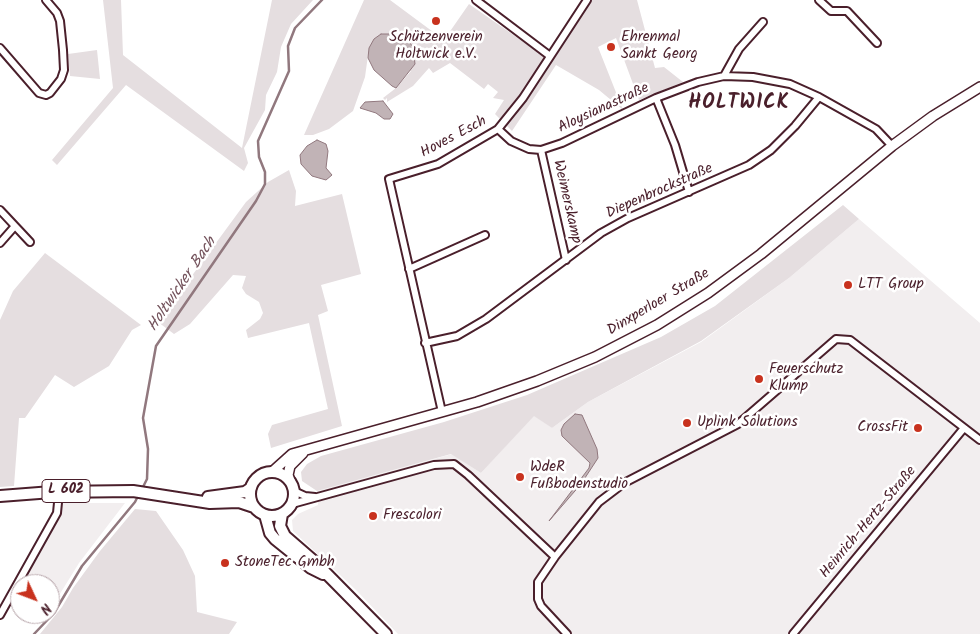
<!DOCTYPE html>
<meta charset="utf-8">
<style>
body{margin:0}
#map{position:relative;width:980px;height:634px;overflow:hidden;background:#fff;font-family:Kalam,sans-serif}
canvas{display:block}
.north{position:absolute;left:10px;top:574px;width:50px;height:50px;box-sizing:border-box;background:#fff;border:1px solid #b7a5aa;border-radius:50%;rotate:133deg;font-size:14px;font-weight:700;line-height:20px;text-align:center;color:#4a1f2b}
.north::after{content:'';display:block;margin:auto;width:18px;height:22px;background:#c8321e;clip-path:polygon(50% 0,100% 100%,50% 72%,0 100%)}
</style>
<div id="map">
<canvas width="980" height="634"></canvas>
<div class="north">N</div>
</div>
<script>
const ctx = document.querySelector('canvas').getContext('2d');
ctx.lineJoin = 'round';
function fill(path, color) { ctx.fillStyle = color; ctx.fill(path, 'evenodd'); }
const poly = rows => new Path2D(rows.map(r => 'M' + r).join(''));
function trace(path, color, width, dash) { ctx.strokeStyle = color; ctx.lineWidth = width; ctx.lineCap = dash ? 'butt' : 'round'; ctx.setLineDash(dash || []); ctx.stroke(path); }
function label(font, color, halo, rows, align = 'center') {
  ctx.font = font + ' Kalam,sans-serif'; ctx.lineWidth = 5; ctx.setLineDash([]); ctx.textBaseline = 'middle'; ctx.strokeStyle = halo; ctx.fillStyle = color; for (const [text, x, y, turn = 0] of rows) {
    ctx.save(); ctx.translate(x, y); ctx.rotate((+turn || 0) * Math.PI / 180); ctx.textAlign = isNaN(turn) ? turn : align; if (halo) ctx.strokeText(text, 0, 0); ctx.fillText(text, 0, 0); ctx.restore();
  }
}
fill(poly([
 [859,219,980,323,980,634,398,634,356,590,293,531,292,520,298,514,318,505,317,491,452,454,481,473,534,415,552,428,588,402,701,342,789,278],
 [62,503,125,503,79,563,50,610,50,584,22,584,61,514]
]), '#f2eeef');
fill(poly([
 [103,0,121,0,123,55,242,148,272,0,313,0,291,24,281,47,277,72,266,95,265,110,244,148,248,163,244,171,126,85,57,165,52,160,113,88],
 [364,0,390,0,444,40,469,4,545,57,582,0,637,0,655,68,664,67,683,82,639,100,616,38,598,47,623,110,599,90,556,65,512,131,495,114,504,100,493,98,498,92,488,84,484,89,450,63,433,73,429,68,413,86,387,102,387,98,385,100,383,98,396,88,411,71,369,48,365,77,353,111,329,129,313,135,304,135],
 [97,50,100,79,70,76,68,54],
 [289,170,296,191,295,206,342,194,361,274,321,285,328,311,318,315,342,426,271,448,268,434,272,425,328,409,309,323,248,338,246,330,260,319,263,313,259,302,246,294,242,288,246,276,233,275,190,324,174,334,158,322,246,202,268,182],
 [843,205,859,219,789,278,701,341,588,402,552,428,534,416,481,473,451,454,317,491,302,481,301,472,307,464,321,456,444,422,527,395,661,337,715,306],
 [45,253,141,325,132,330,109,366,74,387,55,375,25,418,19,418,14,486,0,487,0,320,13,291],
 [135,509,156,511,183,550,195,576,197,612,237,622,229,634,40,634,62,607,73,588,100,551]
]), '#e5dee0');
const water = poly([
 [381,34,394,34,406,38,413,47,415,64,396,88,392,86,374,70,368,58,369,48,374,39,381,34],
 [383,101,393,114,390,119,384,119,376,113,360,108,365,102,383,101],
 [317,140,326,144,328,151,326,168,332,175,326,180,312,176,301,164,300,155,307,146,317,140],
 [575,414,582,415,597,449,598,458,581,484,549,521,589,468,590,463,562,436,561,430,564,424,575,414]
]);
fill(water, '#c1b3b6');
trace(water, '#91787e', 1);
trace(poly([
 [142,489,147,479,148,449,143,418,156,346,256,201,265,184,265,172,259,157,258,141,289,71,288,46,295,28,322,0],
 [34,634,54,613,82,566,135,502,139,494]
]), '#91787e', 2.5);
const street = poly([
 [476,0,550,56],
 [819,0,831,11,847,11,877,43],
 [0,48,39,93,46,95,50,93,61,79,64,70,63,50,60,21,57,13,46,0],
 [724,76,739,49,763,22],
 [656,98,675,145,689,192],
 [498,129,511,141,529,149,541,150,562,143,656,98,698,82,724,76,753,77,790,84,819,97,876,129,892,146],
 [541,150,566,260],
 [0,210,30,242],
 [0,243,15,226],
 [409,269,485,235],
 [425,343,457,336,486,319,601,233,628,218,749,165,771,150,795,126,819,97],
 [442,412,389,179,438,164,498,129,523,98,587,0],
 [294,491,305,496,315,497],
 [292,504,434,465,454,464,468,475,555,557],
 [0,615,57,513,59,492],
 [567,634,541,606,538,599,538,582,555,557,599,502,624,483,738,424,836,339,850,340,980,440],
 [793,634,964,428]
]);
const secondary = poly([
 [272,472,292,454,477,402,537,381,595,357,657,325,708,293,761,254,892,146,933,116,980,87],
 [290,481,288,475,290,466,303,453]
]);
const primary = poly([
 '250 494a22 22 0 1 1 44 0a22 22 0 1 1-44 0Z',
 [0,496,52,492,133,491,210,503,239,502,254,507],
 [208,497,245,492,251,488],
 [282,514,280,526,285,536,315,562,386,634],
 [265,515,270,533,275,539,311,568,323,574]
]);
trace(street, '#4a1f2b', 10);
trace(secondary, '#4a1f2b', 12);
trace(primary, '#4a1f2b', 14);
trace(street, '#fff', 6);
trace(secondary, '#fff', 9);
trace(primary, '#fff', 10);
for (const [x, y, r, color] of [
 [436,21,5,"#c8321e"],
 [611,47,5,"#c8321e"],
 [848,285,5,"#c8321e"],
 [759,379,5,"#c8321e"],
 [687,423,5,"#c8321e"],
 [918,428,5,"#c8321e"],
 [520,477,5,"#c8321e"],
 [373,516,5,"#c8321e"],
 [225,563,5,"#c8321e"]
]) { const dot = new Path2D(); dot.arc(x, y, r, 0, 2 * Math.PI); ctx.fillStyle = color; ctx.fill(dot); trace(dot, '#fff', 2); }
for (const [x, y, w] of [
 [66,491,48]
]) { const box = new Path2D(); box.roundRect(x - w / 2, y - 11.5, w, 23, 4); ctx.fillStyle = '#fff'; ctx.fill(box); trace(box, '#4a1f2b', 1); }
label('bold 14px', '#4a1f2b', null, [
 ["L 602",66,491]
]);
label('15px', '#4a1f2b', '#fff', [
 ["Schützenverein",436,38,"center"],
 ["Holtwick e.V.",436,55,"center"],
 ["Ehrenmal",621,38],
 ["Sankt Georg",621,55],
 ["LTT Group",858,285],
 ["Feuerschutz",769,370],
 ["Klump",769,387],
 ["Uplink Solutions",697,423],
 ["CrossFit",908,428,"right"],
 ["WdeR",530,468],
 ["Fußbodenstudio",530,485],
 ["Frescolori",383,516],
 ["StoneTec Gmbh",235,563]
], 'left');
label('15px', '#4a1f2b', '#fff', [
 ["Aloysianastraße",604,109,-25],
 ["Hoves Esch",454,138,-28],
 ["Diepenbrockstraße",660,192,-24],
 ["Weimerskamp",566,202,77],
 ["Dinxperloer Straße",659,303,-31],
 ["Heinrich-Hertz-Straße",869,523,-50]
]);
label('italic 16px', '#74535c', '#fff', [
 ["Holtwicker Bach",183,285,-56]
]);
ctx.letterSpacing = '1px';
label('bold 20px', '#4a1f2b', '#fff', [
 ["HOLTWICK",739,105]
]);
ctx.letterSpacing = '0px';
</script>
